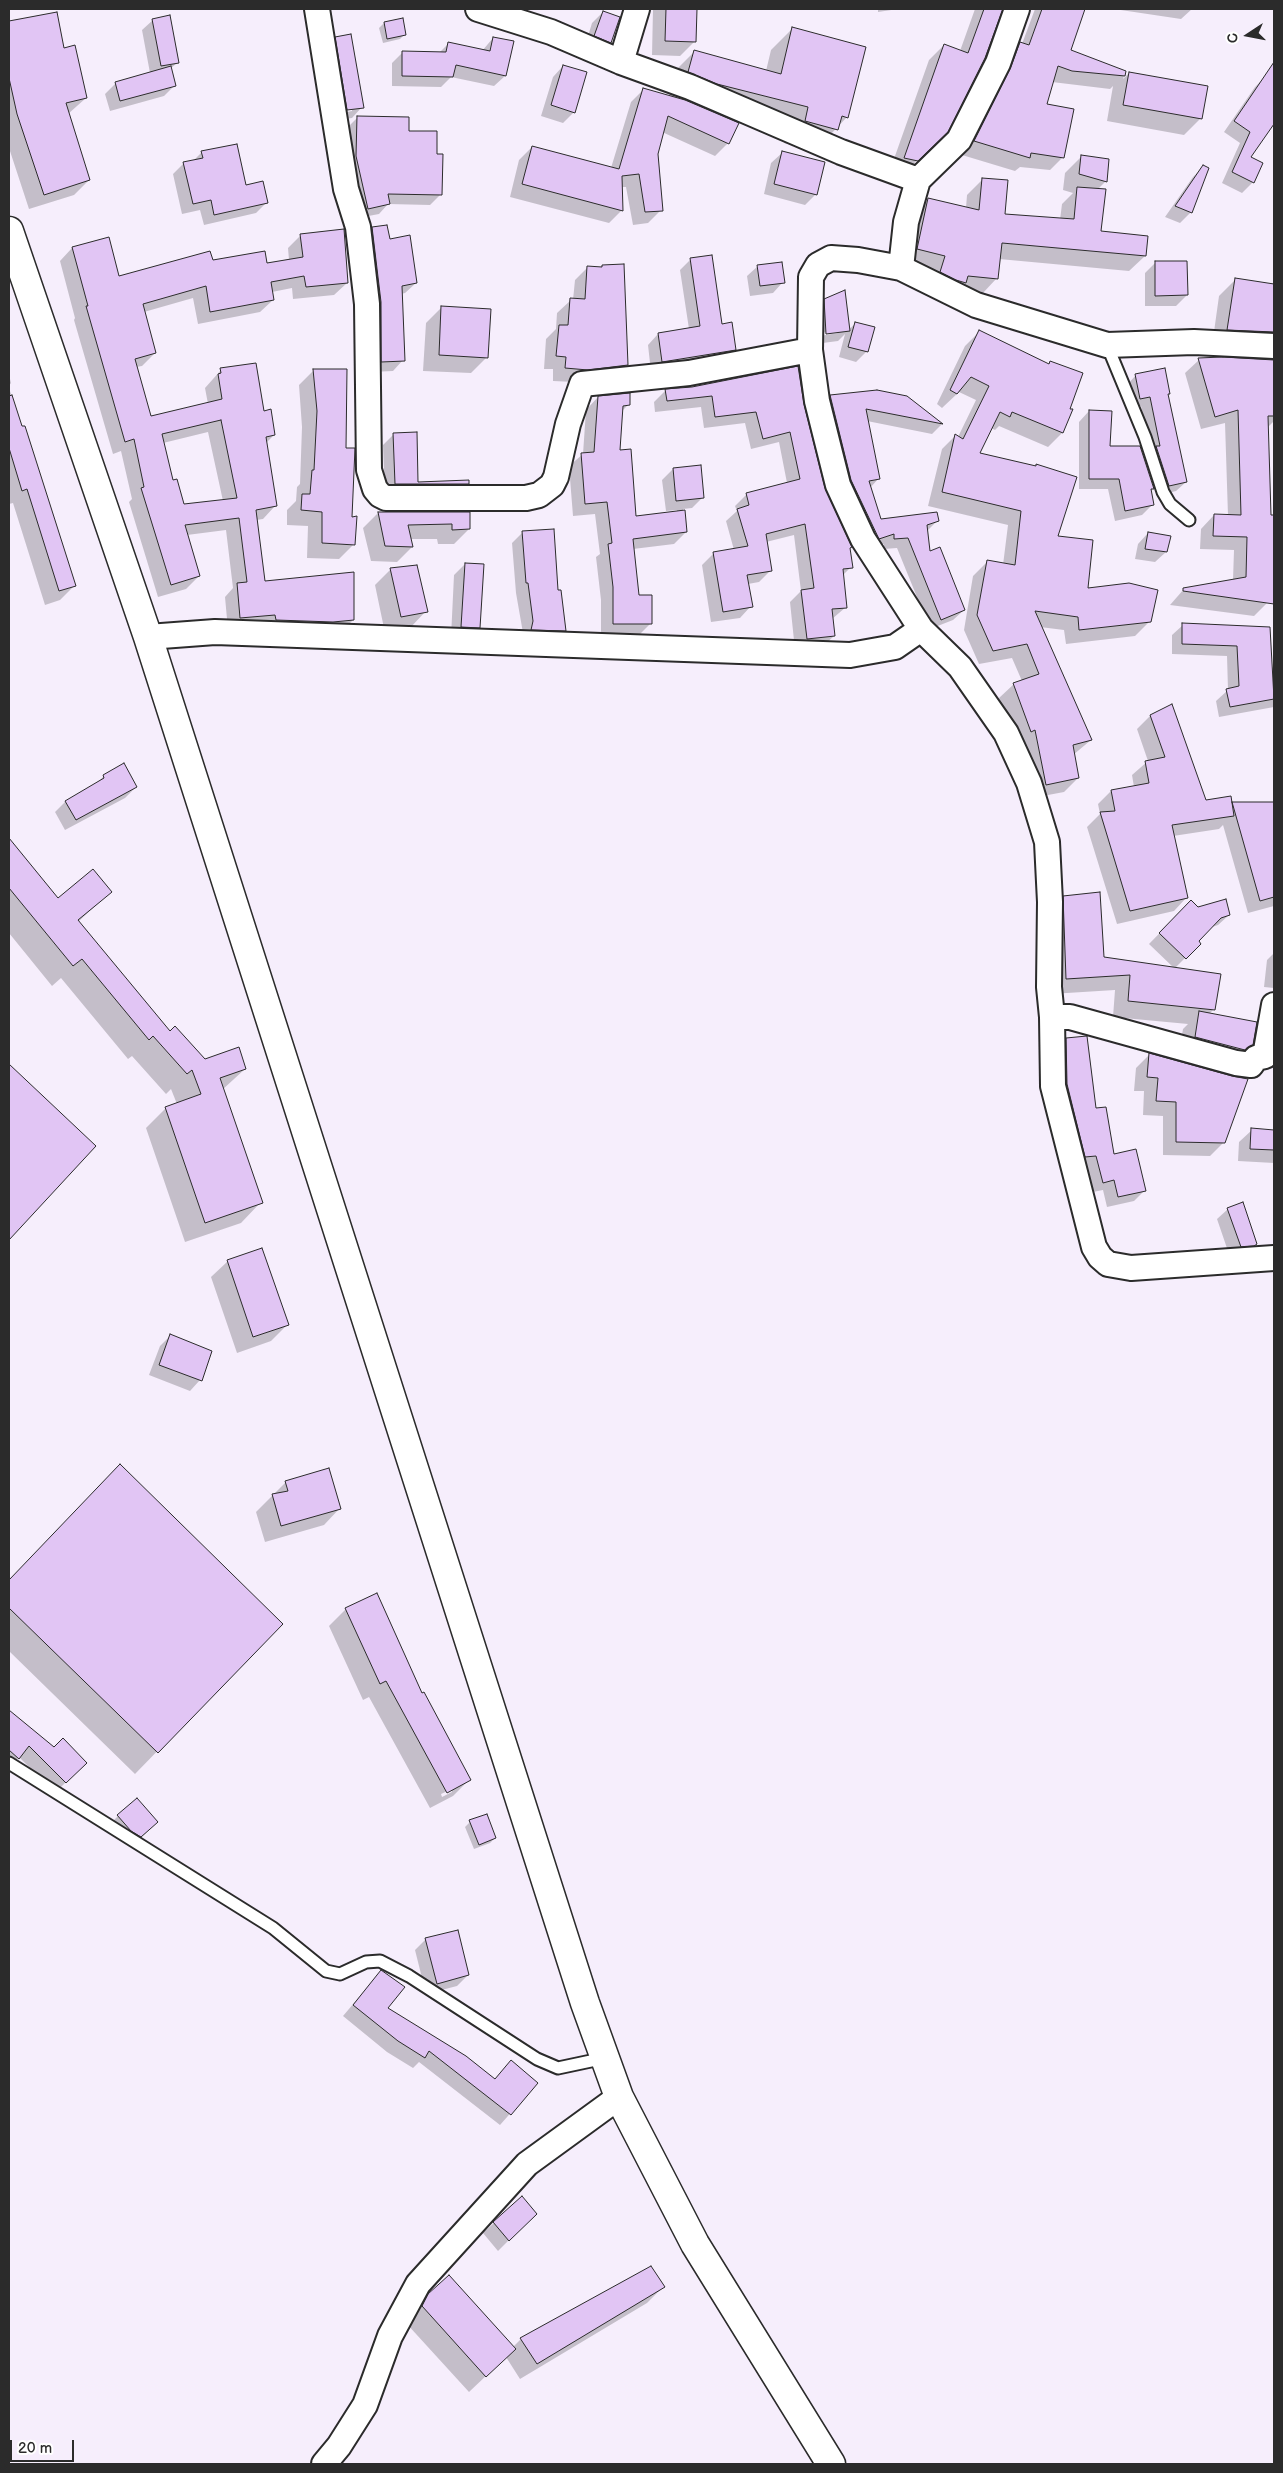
<!DOCTYPE html>
<meta charset="utf-8">
<style>
body{margin:0}
#map{position:relative;width:1283px;height:2473px;overflow:hidden;background:#f6eefc;font-family:"Balsamiq Sans",sans-serif}
canvas{display:block}
.frame{position:absolute;inset:0;border:10px solid #2b2b2b;pointer-events:none}
.north{position:absolute;left:1223px;top:10px;width:50px;height:50px;-webkit-text-stroke:4px #fff;paint-order:stroke;rotate:259deg;font-size:14px;font-weight:700;line-height:20px;text-align:center;color:#2b2b2b}
.north::after{content:'';display:block;margin:auto;width:18px;height:22px;background:#2b2b2b;clip-path:polygon(50% 0,100% 100%,50% 72%,0 100%)}
.scale{position:absolute;left:10px;top:2440px;width:64px;height:22px;box-sizing:border-box;border:2px solid #2b2b2b;border-top:0;padding-left:6px;font-size:15px;line-height:18px;white-space:nowrap;color:#2b2b2b;-webkit-text-stroke:4px #fff;paint-order:stroke}
</style>
<div id="map">
<canvas width="1283" height="2473"></canvas>
<div class="frame"></div>
<div class="north">С</div>
<div class="scale">20 m</div>
</div>
<script>
const ctx = document.querySelector('canvas').getContext('2d');
ctx.lineJoin = 'round';
function fill(path, color) { ctx.fillStyle = color; ctx.fill(path, 'evenodd'); }
const poly = rows => new Path2D(rows.map(r => 'M' + r).join(''));
function trace(path, color, width, dash) { ctx.strokeStyle = color; ctx.lineWidth = width; ctx.lineCap = dash ? 'butt' : 'round'; ctx.setLineDash(dash || []); ctx.stroke(path); }
fill(poly([
 [653,9,695,9,695,41,680,56,652,55],
 [878,9,898,9,878,12],
 [975,9,1002,9,984,57,947,131,902,175,889,173,929,60,944,45,960,51],
 [1035,9,1084,9,1069,50,1125,72,1123,79,1129,73,1201,118,1184,135,1107,121,1113,86,1110,89,1052,82,1045,105,1063,157,1050,170,1020,167,1015,171,962,155,997,84,1007,56,1022,44],
 [1114,9,1192,9,1181,19],
 [603,12,610,42,599,53,585,46,592,23],
 [56,13,63,49,86,98,68,114,89,180,74,195,29,209,9,148,9,22],
 [153,20,177,63,170,69,175,85,164,96,110,111,105,94,116,83,150,73,142,30],
 [384,23,405,34,400,39,383,43,379,28],
 [792,29,847,117,815,151,784,143,788,129,700,106,728,143,715,156,662,132,657,153,661,210,648,223,633,225,626,187,621,187,622,210,609,223,510,197,519,160,532,147,611,168,631,102,644,89,673,98,668,93,673,73,694,52,766,71,771,50],
 [336,38,362,107,352,118,337,120,325,49],
 [352,108,352,111,341,113,341,110],
 [493,38,505,76,494,86,451,77,441,87,392,86,392,63,403,52,439,53,448,44,482,51],
 [563,66,574,112,563,123,541,116,553,77],
 [1266,76,1274,82,1274,121,1249,158,1253,182,1242,193,1222,183,1240,143,1224,132,1255,87],
 [358,117,407,132,436,155,440,195,430,205,388,204,379,214,358,218,347,128],
 [202,152,245,186,267,202,256,213,204,225,200,210,182,214,173,174,184,163,193,161],
 [782,153,816,194,805,205,764,194,771,163],
 [1081,157,1105,182,1097,190,1100,232,1145,256,1129,271,999,259,997,278,982,294,956,291,902,264,913,215,928,199,966,208,967,195,983,179,1003,216,1060,220,1062,204,1073,193,1063,190,1065,173],
 [1203,167,1191,212,1180,223,1165,217,1193,177],
 [372,228,389,240,416,283,405,293,401,294,403,360,393,371,371,372,362,239],
 [301,235,347,283,334,295,293,299,292,288,272,292,273,300,260,312,198,324,193,298,144,312,155,353,142,366,136,367,150,418,208,404,205,388,221,370,263,412,274,435,266,443,275,506,263,519,256,520,264,582,353,620,340,633,228,630,225,597,233,588,226,530,187,535,199,576,186,589,158,597,129,502,132,499,121,451,113,454,74,320,75,318,60,261,72,248,118,278,212,262,266,265,289,260,288,248],
 [208,432,223,501,183,506,172,481,163,443],
 [691,259,734,350,724,360,651,372,648,345,658,334,689,329,680,270],
 [1155,263,1187,295,1176,306,1145,306,1145,273],
 [602,266,627,365,614,378,574,382,553,381,553,369,544,369,546,339,556,329,557,313,571,300,573,300,575,280,588,267,600,268],
 [758,266,783,282,773,293,750,296,747,276],
 [1235,280,1274,286,1274,349,1212,346,1219,296],
 [825,300,848,330,855,324,867,351,856,362,839,357,845,334,838,341,815,344,814,311],
 [838,331,838,333,820,336,819,333],
 [442,307,487,357,471,373,423,371,426,323],
 [979,332,1048,365,1050,362,1068,410,1071,410,1062,433,1048,447,999,426,995,430,991,428,978,453,1035,467,1036,465,1057,537,1087,590,1150,621,1135,636,1066,644,1064,630,1040,627,1091,740,1073,755,1078,778,1064,792,1032,798,1016,745,999,698,1014,684,1022,681,1012,658,979,664,964,630,973,576,987,562,1003,565,1008,525,928,506,942,449,956,435,958,437,976,400,959,392,942,408,937,404,965,346],
 [1199,360,1274,360,1274,421,1267,428,1270,516,1274,517,1274,541,1271,544,1267,603,1254,616,1170,605,1184,589,1233,580,1234,550,1200,549,1201,529,1214,515,1228,516,1225,423,1201,429,1185,373],
 [314,370,344,449,354,544,339,559,307,558,308,526,287,525,287,510,296,501,297,487,300,484,302,427,299,385],
 [9,375,11,383,9,386],
 [1136,375,1166,395,1186,482,1176,491,1160,495,1141,406,1131,408,1127,385],
 [9,388,75,585,60,600,45,605,13,503,9,504],
 [666,390,802,404,823,489,848,548,851,567,842,576,846,607,832,619,834,636,822,647,795,650,790,602,801,591,794,535,766,542,771,570,759,582,748,584,751,606,740,618,711,622,702,565,714,553,734,550,726,521,737,511,735,506,747,494,787,483,779,442,751,449,745,423,704,428,701,407,655,412,654,402],
 [831,396,907,397,942,424,932,434,867,421,879,478,870,488,880,520,938,520,927,531,929,552,964,610,953,620,930,629,897,548,884,549,884,544,869,548,820,406],
 [598,397,629,404,621,412,619,451,635,517,677,512,677,510,666,511,662,480,673,469,703,497,692,508,683,509,686,532,674,544,633,549,638,596,651,623,638,636,601,636,601,600,596,557,600,554,595,514,573,516,569,466,583,454,586,410],
 [1089,411,1109,448,1153,488,1150,491,1153,504,1142,515,1115,521,1108,489,1079,489,1079,422],
 [394,434,417,483,468,484,457,494,385,494,383,445],
 [378,513,469,513,469,529,454,544,438,544,437,539,410,539,412,547,397,562,371,561,363,528],
 [523,532,557,592,565,631,554,641,523,633,516,593,512,543],
 [1148,533,1166,552,1155,562,1135,559,1138,544],
 [465,564,478,627,468,638,451,637,454,575],
 [391,569,426,611,410,628,385,633,375,585],
 [1183,625,1269,628,1271,668,1274,667,1274,707,1219,717,1216,701,1228,690,1227,656,1172,654,1172,635],
 [1150,716,1205,801,1231,805,1233,803,1274,803,1274,906,1248,913,1223,825,1219,829,1173,836,1187,897,1174,911,1117,924,1087,827,1100,814,1098,804,1111,791,1134,787,1132,775,1148,761,1137,729],
 [104,776,136,787,125,798,65,830,55,812,65,802,96,784],
 [16,849,58,900,110,892,78,922,170,1033,205,1060,245,1069,222,1090,261,1202,241,1223,185,1242,146,1128,166,1108,177,1104,171,1089,166,1094,132,1056,128,1059,61,978,52,986,9,933,9,855],
 [1064,897,1103,958,1174,968,1149,944,1191,901,1197,908,1229,915,1218,925,1209,928,1197,941,1199,944,1175,968,1213,1010,1209,1014,1252,1044,1235,1061,1179,1053,1183,1029,1188,1024,1113,1017,1115,990,1051,994,1048,912],
 [1274,953,1274,988,1264,987,1267,960],
 [1067,1039,1113,1156,1145,1190,1134,1201,1107,1207,1103,1190,1093,1192,1086,1166,1075,1167,1056,1050],
 [1149,1055,1224,1142,1210,1156,1163,1155,1163,1116,1143,1115,1144,1091,1134,1091,1136,1068],
 [9,1066,94,1146,9,1238],
 [1252,1130,1274,1131,1274,1163,1238,1161,1239,1142],
 [1228,1209,1256,1244,1245,1255,1230,1257,1217,1219],
 [228,1261,287,1325,271,1341,237,1353,211,1277],
 [171,1335,200,1380,190,1391,149,1375,160,1346],
 [286,1482,340,1508,324,1525,265,1542,256,1512],
 [98,1488,281,1624,135,1774,9,1651,9,1581],
 [376,1595,422,1694,469,1780,453,1796,430,1808,369,1697,363,1700,329,1626,346,1609],
 [452,1789,452,1792,442,1797,441,1794],
 [9,1711,54,1749,85,1763,55,1793,19,1757,9,1767],
 [118,1816,146,1833,130,1847,121,1841,108,1826],
 [470,1822,495,1838,490,1843,474,1849,465,1827],
 [426,1939,468,1975,457,1986,426,1994,415,1950],
 [381,1971,387,2009,494,2080,537,2083,500,2125,419,2062,413,2068,387,2052,343,2016],
 [535,2214,498,2251,483,2233,494,2223],
 [663,2287,647,2303,520,2379,506,2357,469,2392,406,2323,412,2311,429,2295,513,2347,521,2339]
]), '#0003');
const building = poly([
 [666,9,697,9,696,42,665,41,666,9],
 [984,9,1003,9,985,58,948,132,918,161,904,158,944,44,968,53,984,9],
 [1042,9,1085,9,1071,50,1126,71,1125,76,1072,71,1058,66,1047,104,1074,109,1064,158,1031,153,1030,158,974,141,1010,69,1020,42,1029,45,1042,9],
 [603,11,620,17,611,43,594,36,603,11],
 [57,12,64,48,75,45,87,98,66,103,90,180,44,195,17,114,9,78,9,21,57,12],
 [170,15,179,63,161,66,152,19,170,15],
 [403,18,406,35,387,39,384,22,403,18],
 [792,27,866,47,848,118,842,116,838,130,805,121,808,107,717,84,688,72,694,50,781,74,792,27],
 [351,34,364,108,347,110,335,37,351,34],
 [493,37,514,41,506,76,456,65,453,77,402,76,402,51,446,52,448,42,490,51,493,37],
 [1274,62,1274,124,1251,157,1263,163,1254,183,1232,172,1250,132,1234,121,1274,62],
 [563,65,587,72,575,113,551,105,563,65],
 [171,66,176,86,120,101,115,82,171,66],
 [1129,72,1208,86,1202,119,1123,105,1129,72],
 [643,88,685,100,739,123,729,144,668,116,658,154,663,211,645,212,639,174,622,176,623,211,522,184,532,146,619,169,643,88],
 [357,116,409,117,409,131,437,131,437,154,443,154,442,195,388,194,390,204,368,209,356,156,357,116],
 [237,144,246,185,263,181,268,203,214,215,211,200,193,204,183,162,203,158,201,151,237,144],
 [782,151,825,162,817,195,774,184,782,151],
 [1081,155,1109,159,1107,182,1079,174,1081,155],
 [1203,165,1209,168,1192,213,1175,206,1203,165],
 [982,178,1008,180,1005,214,1074,219,1077,187,1106,189,1101,231,1148,236,1146,256,1002,243,998,279,968,276,966,283,956,280,940,272,945,256,917,249,928,198,979,210,982,178],
 [387,225,390,239,410,235,417,283,402,286,405,361,381,362,381,302,372,227,387,225],
 [344,229,348,283,306,287,304,276,271,282,274,300,210,312,206,286,143,304,156,353,135,359,151,416,222,399,218,374,221,373,220,368,256,363,264,411,271,409,275,435,266,437,277,506,256,510,265,581,354,572,354,620,333,622,276,620,275,615,240,618,237,583,247,582,239,518,185,525,200,576,171,585,141,488,144,487,134,439,125,442,86,306,88,306,72,247,109,237,119,276,210,251,213,260,265,251,267,263,303,257,300,234,344,229],
 [221,420,237,498,184,504,177,479,173,480,162,434,221,420],
 [712,255,722,324,732,322,736,350,662,362,658,333,700,326,690,258,712,255],
 [1155,261,1187,261,1188,295,1155,296,1155,261],
 [782,262,785,283,760,286,757,265,782,262],
 [624,264,628,365,588,370,565,368,566,357,556,356,559,325,568,325,570,298,585,299,587,266,602,267,602,265,624,264],
 [1235,278,1274,284,1274,332,1227,330,1235,278],
 [845,290,850,331,826,334,824,299,845,290],
 [441,306,491,309,488,358,439,355,441,306],
 [855,322,875,327,868,352,848,347,855,322],
 [979,330,1049,364,1050,361,1083,373,1070,409,1073,409,1063,433,1012,412,1010,417,1000,412,980,453,1036,466,1036,464,1077,477,1058,536,1093,540,1088,588,1129,583,1158,590,1151,622,1079,630,1078,617,1035,611,1092,740,1073,745,1079,778,1046,785,1035,730,1031,732,1013,683,1039,674,1027,644,993,651,977,615,987,560,1015,565,1021,511,942,492,955,434,963,439,989,386,971,377,957,394,950,390,979,330],
 [1223,357,1274,360,1274,416,1268,416,1271,515,1274,515,1274,604,1183,591,1183,588,1246,577,1247,537,1213,536,1214,514,1241,515,1238,410,1215,417,1198,358,1223,357],
 [798,366,804,404,825,488,852,547,850,548,853,568,843,569,847,608,832,609,835,636,807,639,801,590,814,588,805,524,766,534,772,571,747,575,753,607,723,612,713,552,748,546,737,509,749,505,746,493,800,479,790,432,763,439,756,412,715,417,712,396,667,401,665,389,692,387,798,366],
 [1165,368,1170,394,1168,394,1187,482,1169,486,1156,446,1160,446,1150,397,1140,399,1135,374,1165,368],
 [313,369,347,369,346,448,355,448,352,517,357,516,355,545,322,543,322,512,301,510,302,494,310,494,312,470,314,470,317,411,313,369],
 [877,390,907,396,943,424,866,409,880,479,869,481,881,519,937,512,939,521,927,525,930,551,940,547,965,610,941,620,908,538,894,539,894,534,879,539,851,480,830,395,877,390],
 [630,393,630,405,623,406,620,450,631,449,636,516,685,510,687,532,633,539,639,595,652,595,652,624,613,624,613,587,608,544,612,543,607,502,585,504,581,453,594,452,598,396,630,393],
 [12,395,22,426,25,426,76,586,59,591,27,489,22,491,9,448,9,396,12,395],
 [1089,410,1112,411,1110,446,1140,446,1154,489,1151,489,1154,505,1125,511,1119,479,1089,479,1089,410],
 [417,432,418,482,469,480,469,484,395,484,393,433,417,432],
 [701,465,704,498,676,501,673,468,701,465],
 [378,512,470,512,470,529,452,530,452,524,408,525,413,547,385,546,378,512],
 [554,529,558,590,561,590,566,631,531,630,533,621,528,583,526,583,522,531,554,529],
 [1148,532,1171,536,1167,552,1145,549,1148,532],
 [465,563,484,564,480,628,461,627,465,563],
 [417,565,428,612,401,617,390,568,417,565],
 [1182,623,1270,627,1274,699,1230,707,1226,689,1239,686,1237,646,1182,644,1182,623],
 [1172,704,1206,800,1231,796,1234,816,1172,825,1188,898,1130,911,1100,812,1115,811,1111,790,1149,783,1145,761,1165,757,1150,715,1172,704],
 [124,763,137,787,76,820,65,801,104,778,103,775,124,763],
 [1232,802,1274,802,1274,897,1260,901,1232,802],
 [9,838,58,898,93,869,112,892,78,920,170,1031,175,1026,205,1059,239,1047,246,1069,220,1078,263,1203,205,1223,165,1107,201,1094,192,1070,187,1074,153,1036,149,1040,82,959,73,966,9,888,9,838],
 [1100,892,1104,957,1221,974,1215,1010,1128,1001,1130,975,1066,979,1063,896,1100,892],
 [1226,899,1230,915,1221,918,1199,941,1201,944,1186,959,1159,933,1191,900,1198,907,1226,899],
 [1199,1011,1257,1022,1253,1045,1245,1050,1195,1037,1199,1011],
 [1087,1036,1096,1108,1106,1107,1114,1154,1136,1149,1146,1191,1118,1197,1114,1180,1103,1183,1096,1156,1085,1157,1067,1084,1066,1038,1087,1036],
 [1149,1053,1232,1076,1248,1079,1225,1143,1176,1142,1176,1102,1156,1101,1158,1078,1147,1077,1149,1053],
 [9,1064,96,1146,9,1240,9,1064],
 [1251,1128,1274,1130,1274,1150,1250,1149,1251,1128],
 [1243,1202,1257,1244,1254,1246,1241,1247,1227,1208,1243,1202],
 [262,1248,289,1325,253,1337,227,1260,262,1248],
 [170,1334,212,1351,202,1381,159,1365,170,1334],
 [120,1464,283,1624,158,1753,9,1608,9,1580,120,1464],
 [329,1468,341,1509,281,1526,272,1494,288,1491,285,1481,329,1468],
 [377,1593,422,1693,424,1692,471,1780,447,1793,386,1681,380,1684,345,1608,377,1593],
 [9,1710,54,1747,63,1738,87,1763,66,1783,29,1746,19,1759,9,1750,9,1710],
 [137,1798,158,1822,141,1837,131,1831,117,1815,137,1798],
 [487,1814,496,1838,479,1845,469,1820,487,1814],
 [458,1930,469,1975,437,1984,425,1938,458,1930],
 [381,1970,405,1987,388,2008,466,2056,495,2079,511,2060,538,2083,511,2115,429,2051,425,2058,398,2041,353,2005,381,1970],
 [522,2196,537,2214,509,2241,493,2222,522,2196],
 [651,2266,665,2287,537,2364,520,2338,651,2266],
 [449,2275,516,2349,486,2377,422,2306,428,2294,449,2275]
]);
fill(building, '#e1c5f4');
trace(building, '#2b2b2b', 1);
const service = poly([
 [1107,345,1145,437,1163,492,1170,504,1189,520],
 [9,1763,273,1928,326,1971,340,1974,366,1962,380,1961,409,1976,537,2059,558,2068,605,2058]
]);
const minor = poly([
 [317,9,346,189,358,227,367,304,369,470,375,489,380,495,386,498,526,498,539,495,552,485,556,477,568,424,582,384,689,373,810,350],
 [478,9,551,32,621,62,690,87,841,152,918,180],
 [621,62,637,9],
 [901,268,906,222,918,180,959,140,998,63,1017,9],
 [1274,346,1194,342,1107,345,976,305,901,268,858,260,831,258,818,265,811,277,810,350,817,401,838,485,863,539,921,629,960,667,1006,733,1029,783,1047,842,1050,902,1049,987,1052,1017,1053,1086,1094,1247,1100,1257,1108,1264,1131,1268,1274,1258],
 [148,637,215,632,850,655,895,647,921,629],
 [1052,1017,1070,1017,1236,1063,1251,1065,1256,1058,1265,1056,1274,1005],
 [324,2464,339,2446,365,2405,390,2336,418,2284,527,2164,619,2097]
]);
const secondary = poly([
 [9,231,148,637,585,2003,619,2097,695,2244,831,2464]
]);
trace(service, '#2b2b2b', 15);
trace(minor, '#2b2b2b', 28);
trace(secondary, '#2b2b2b', 31);
trace(service, '#fff', 11);
trace(minor, '#fff', 24);
trace(secondary, '#fff', 28);
</script>
